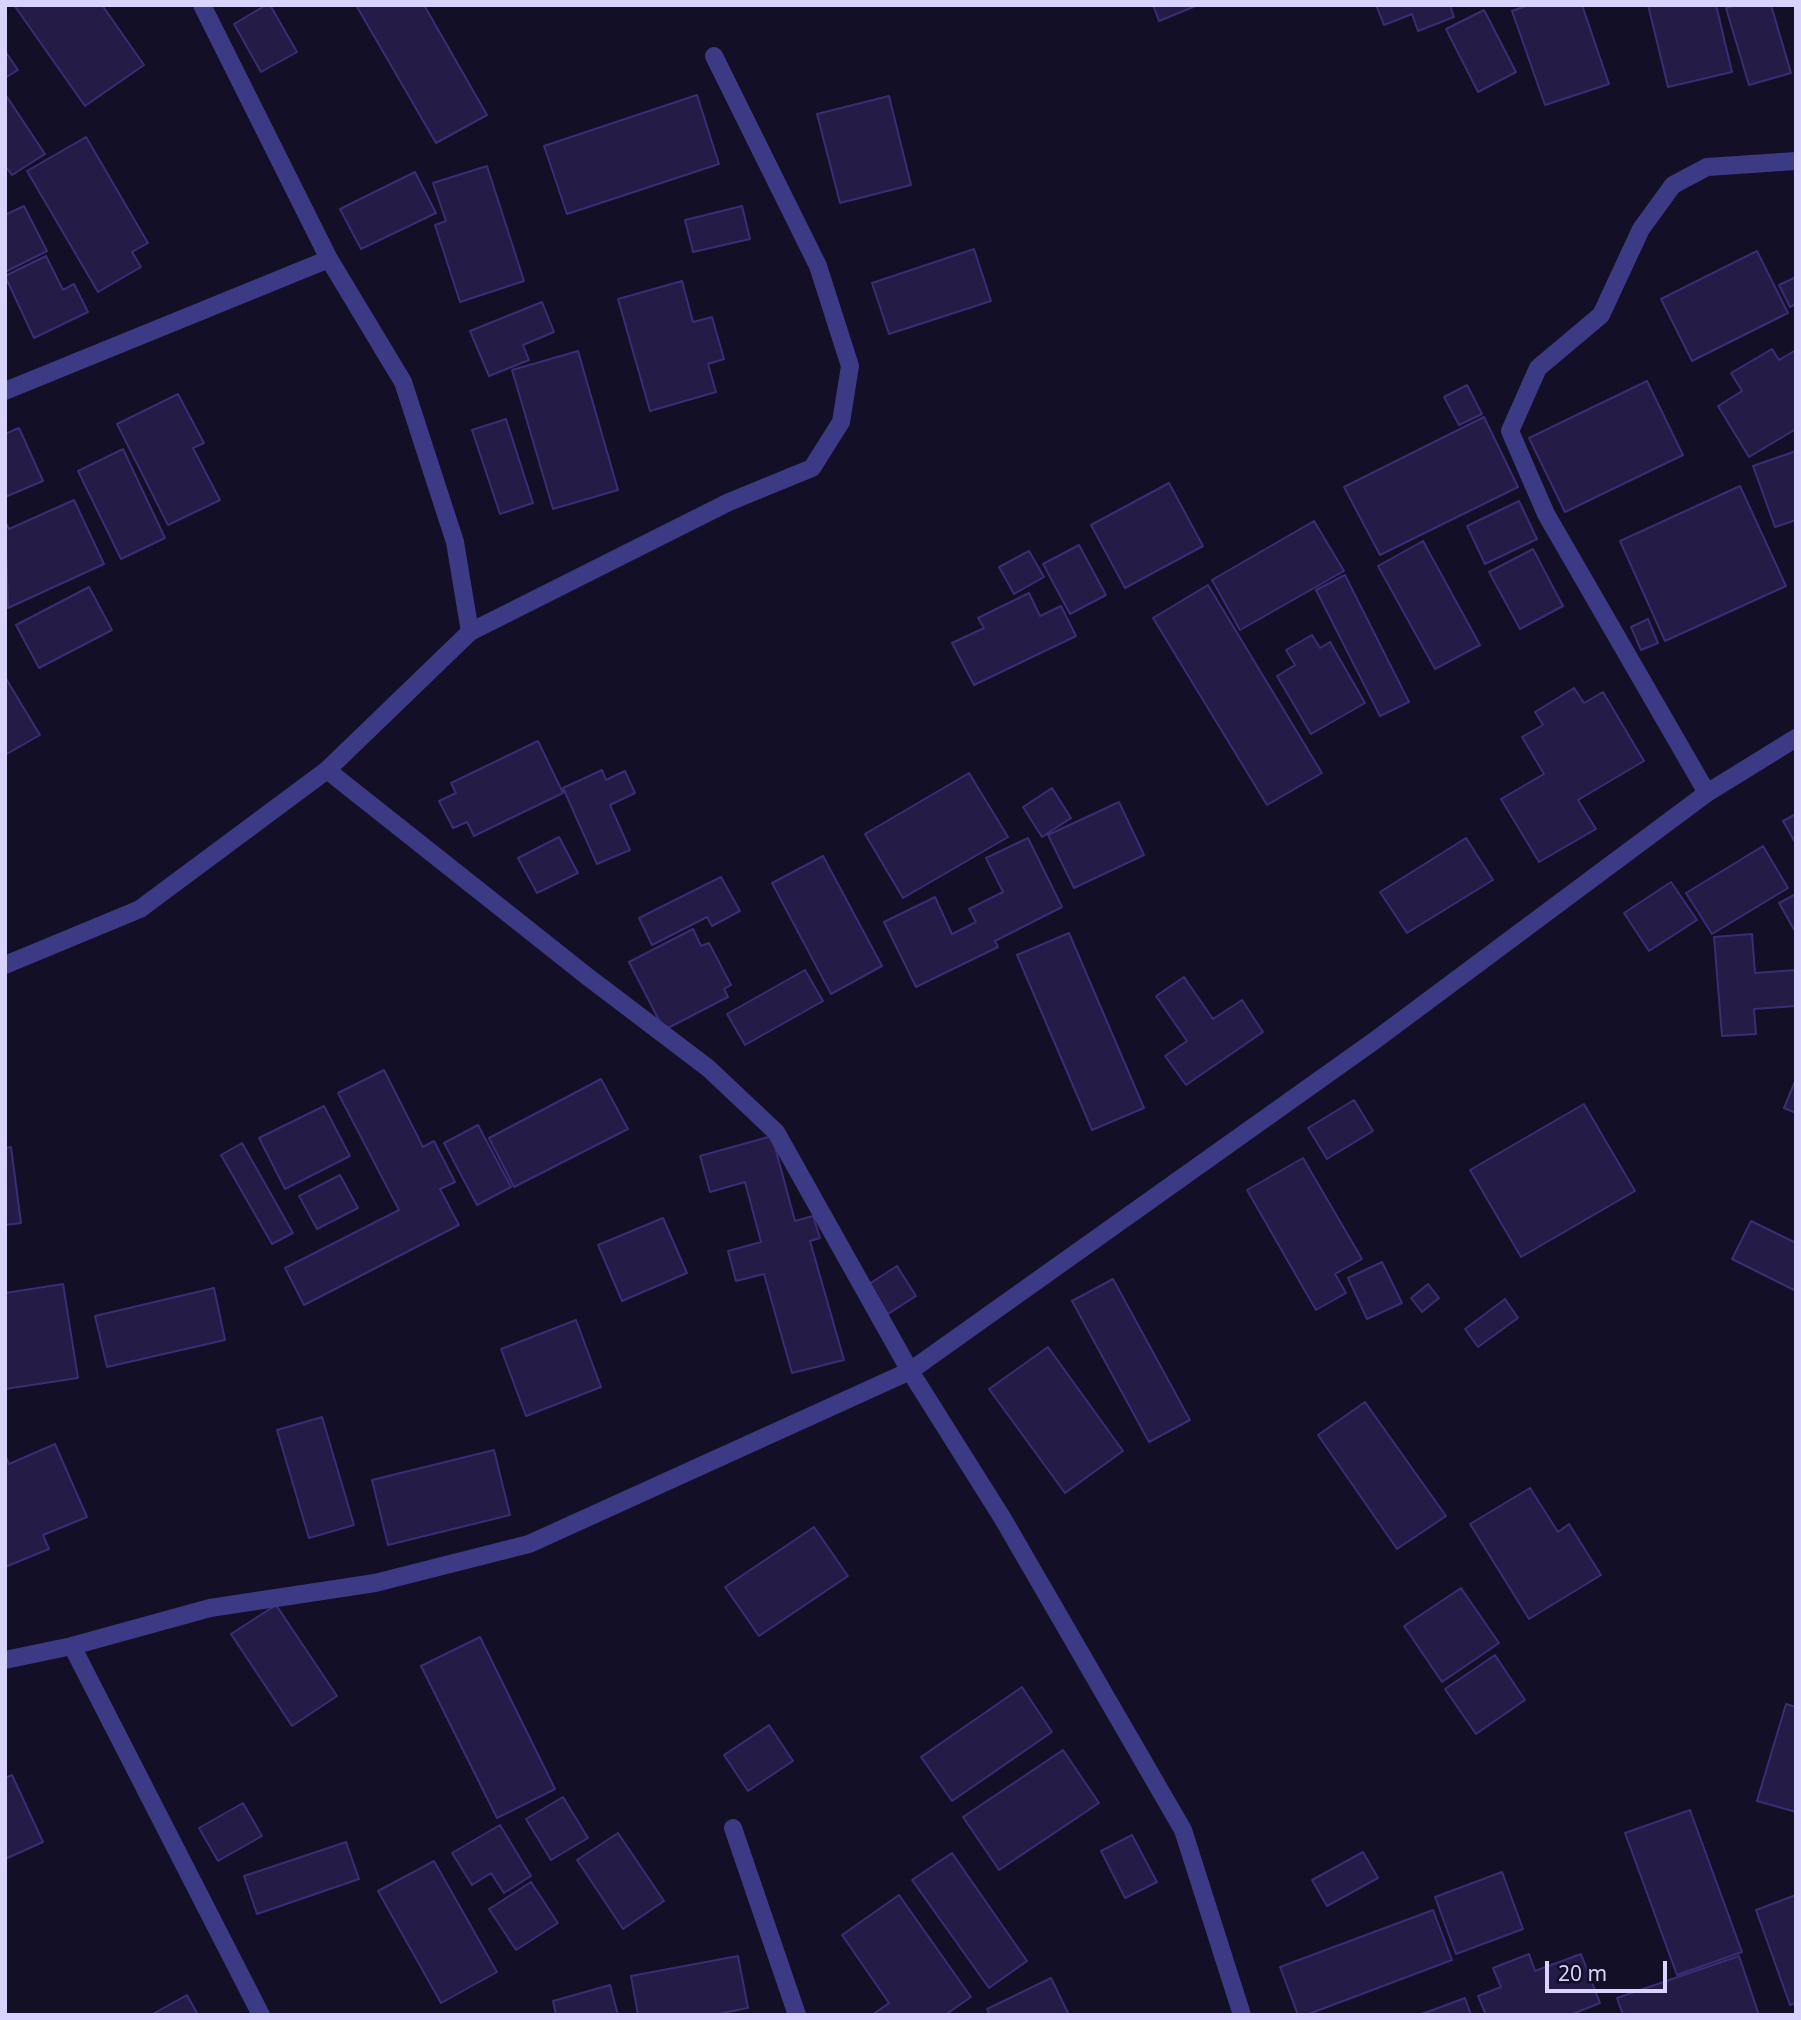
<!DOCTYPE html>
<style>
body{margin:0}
#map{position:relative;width:1801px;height:2020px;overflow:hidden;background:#130f26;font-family:"Noto Sans",sans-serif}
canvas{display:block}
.frame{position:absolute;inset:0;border:7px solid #d9d4ff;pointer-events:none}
.scale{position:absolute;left:1545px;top:1961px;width:122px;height:32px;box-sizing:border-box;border:4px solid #d9d4ff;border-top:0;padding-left:9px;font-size:21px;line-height:24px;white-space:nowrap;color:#d9d4ff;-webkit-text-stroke:5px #130f26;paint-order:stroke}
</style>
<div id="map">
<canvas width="1801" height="2020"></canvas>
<div class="frame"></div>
<div class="scale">20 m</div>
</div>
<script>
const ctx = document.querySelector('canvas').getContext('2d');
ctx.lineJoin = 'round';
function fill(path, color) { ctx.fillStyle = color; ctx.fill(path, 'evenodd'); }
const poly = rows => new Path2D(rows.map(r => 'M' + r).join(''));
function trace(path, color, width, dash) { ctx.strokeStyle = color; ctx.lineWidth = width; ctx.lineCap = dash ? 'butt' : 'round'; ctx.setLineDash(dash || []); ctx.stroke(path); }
const building = poly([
 [14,5,102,5,144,65,85,106,14,5],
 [266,5,270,5,297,52,261,72,234,24,266,5],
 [356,5,424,5,487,115,436,143,356,5],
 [1153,5,1198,5,1159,21,1153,5],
 [1376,5,1450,5,1454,17,1418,31,1412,14,1384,25,1376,5],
 [1529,5,1582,5,1609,84,1545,105,1512,11,1529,5],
 [1648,5,1716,5,1732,72,1668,87,1648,5],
 [1736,5,1771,5,1791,73,1749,85,1726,8,1736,5],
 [1484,10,1516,72,1478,92,1446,29,1484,10],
 [5,51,18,70,5,78,5,51],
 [5,94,45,154,12,175,5,166,5,94],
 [697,95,719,164,567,214,544,146,697,95],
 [889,96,911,185,840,203,817,114,889,96],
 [86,137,148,243,132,252,141,267,98,292,27,171,86,137],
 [487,166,524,281,460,302,435,225,446,221,433,183,487,166],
 [415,172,436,213,361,249,340,209,415,172],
 [24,206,47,251,5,272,5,215,24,206],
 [742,206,750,239,693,252,685,220,742,206],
 [974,249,991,301,889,334,872,283,974,249],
 [1757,251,1788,313,1692,361,1661,299,1757,251],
 [46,256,63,290,74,284,88,312,34,338,5,276,46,256],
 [1796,277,1796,304,1790,307,1779,285,1796,277],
 [682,281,693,322,712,317,724,359,708,364,716,392,650,411,618,299,682,281],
 [542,302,554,332,523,345,529,360,489,376,470,331,542,302],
 [1772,349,1779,360,1796,350,1796,429,1749,457,1718,406,1742,391,1731,373,1772,349],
 [578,351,618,490,553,509,512,370,578,351],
 [1647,381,1683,455,1565,512,1529,438,1647,381],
 [1467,385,1482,414,1459,425,1444,397,1467,385],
 [178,394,204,443,193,448,220,500,168,525,117,424,178,394],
 [1484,417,1518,487,1380,555,1344,487,1484,417],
 [506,419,533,503,500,514,472,430,506,419],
 [19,428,43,481,5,497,5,434,19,428],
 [123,449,165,538,121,559,78,471,123,449],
 [1796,451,1796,520,1775,527,1753,466,1796,451],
 [1169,483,1203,546,1125,588,1091,525,1169,483],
 [1740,486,1786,586,1665,641,1620,541,1740,486],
 [74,500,104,564,8,608,5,521,9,529,74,500],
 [1519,501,1537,539,1485,564,1467,526,1519,501],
 [1314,521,1344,571,1240,630,1212,580,1314,521],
 [1423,541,1480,645,1435,669,1378,566,1423,541],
 [1079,545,1106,595,1070,614,1043,564,1079,545],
 [1533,549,1563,606,1520,629,1489,572,1533,549],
 [1029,551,1044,577,1014,594,999,567,1029,551],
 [1345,575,1409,702,1380,716,1316,590,1345,575],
 [1208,585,1322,773,1267,805,1153,618,1208,585],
 [89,587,112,630,39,668,16,625,89,587],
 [1029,593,1040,616,1061,606,1076,636,974,685,952,643,984,628,978,618,1029,593],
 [1648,619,1658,643,1641,650,1631,627,1648,619],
 [1312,635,1320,648,1330,642,1365,703,1311,734,1277,676,1295,665,1286,650,1312,635],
 [5,677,40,735,5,755,5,677],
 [1574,688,1584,703,1603,692,1644,761,1578,800,1596,829,1539,862,1501,799,1544,774,1522,737,1543,725,1535,712,1574,688],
 [538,741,563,793,474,836,467,822,453,828,439,801,456,793,451,783,538,741],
 [602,770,606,780,625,771,635,793,610,805,630,850,597,864,563,788,602,770],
 [969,773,1008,837,903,898,865,834,969,773],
 [1052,788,1071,818,1042,837,1023,807,1052,788],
 [1119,802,1144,855,1074,888,1048,835,1119,802],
 [1796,814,1796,844,1783,821,1796,814],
 [559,837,578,873,537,893,518,858,559,837],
 [1028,838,1062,907,995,941,998,947,916,987,884,922,935,897,952,934,976,922,969,909,1003,892,986,858,1028,838],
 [1466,838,1493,880,1407,933,1380,892,1466,838],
 [1763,846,1788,888,1712,934,1686,893,1763,846],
 [823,856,882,966,831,994,772,883,823,856],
 [721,877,740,911,712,926,707,917,652,945,639,918,721,877],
 [1671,882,1697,920,1649,951,1624,913,1671,882],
 [1796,894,1796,933,1779,903,1796,894],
 [693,929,701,946,709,943,731,985,724,989,728,997,664,1030,629,962,693,929],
 [1069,933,1144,1108,1092,1130,1017,955,1069,933],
 [1752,934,1755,973,1796,970,1796,1006,1754,1009,1756,1034,1722,1036,1714,937,1752,934],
 [805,970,823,1001,745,1045,727,1014,805,970],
 [1184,977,1213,1019,1242,1000,1263,1032,1186,1085,1165,1056,1187,1041,1156,996,1184,977],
 [384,1070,423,1147,434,1141,455,1182,440,1189,459,1225,304,1305,285,1268,399,1210,338,1093,384,1070],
 [601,1079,628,1129,514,1187,489,1138,601,1079],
 [1796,1079,1796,1113,1784,1108,1796,1079],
 [1354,1100,1373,1131,1327,1159,1308,1128,1354,1100],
 [1584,1104,1635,1191,1521,1257,1470,1170,1584,1104],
 [324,1106,350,1156,285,1189,259,1138,324,1106],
 [478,1125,511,1187,477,1205,444,1143,478,1125],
 [772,1136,795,1221,813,1216,820,1238,810,1241,844,1360,792,1373,764,1274,736,1281,728,1251,761,1242,745,1182,710,1192,700,1156,772,1136],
 [242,1143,293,1233,272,1244,221,1155,242,1143],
 [11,1147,21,1223,5,1225,5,1148,11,1147],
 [1303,1158,1362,1259,1335,1274,1346,1293,1316,1310,1247,1190,1303,1158],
 [340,1175,358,1208,317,1229,299,1196,340,1175],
 [663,1218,687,1273,622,1301,598,1245,663,1218],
 [1751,1221,1796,1243,1796,1291,1732,1259,1751,1221],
 [1382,1262,1402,1303,1367,1319,1348,1278,1382,1262],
 [897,1266,916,1296,888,1314,869,1284,897,1266],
 [1113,1279,1190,1420,1149,1442,1072,1301,1113,1279],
 [63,1284,78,1378,5,1389,5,1293,63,1284],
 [1428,1284,1439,1298,1422,1312,1411,1298,1428,1284],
 [214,1288,225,1340,107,1367,95,1316,214,1288],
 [1505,1299,1518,1318,1478,1347,1465,1329,1505,1299],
 [576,1320,601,1387,526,1416,501,1349,576,1320],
 [1048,1347,1123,1451,1065,1493,989,1389,1048,1347],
 [1365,1402,1446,1516,1397,1549,1318,1435,1365,1402],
 [322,1417,354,1525,309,1538,277,1430,322,1417],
 [55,1444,87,1517,43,1535,49,1549,5,1567,5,1455,9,1464,55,1444],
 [494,1450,510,1515,388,1545,372,1480,494,1450],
 [1530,1488,1558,1532,1569,1524,1601,1575,1529,1619,1470,1524,1530,1488],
 [814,1527,848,1576,759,1636,725,1587,814,1527],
 [1461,1588,1499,1643,1442,1682,1404,1626,1461,1588],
 [276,1605,337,1696,292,1726,231,1634,276,1605],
 [480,1637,555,1789,497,1818,421,1666,480,1637],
 [1495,1655,1525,1700,1476,1734,1445,1689,1495,1655],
 [1022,1687,1052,1732,952,1801,921,1757,1022,1687],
 [1786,1704,1796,1707,1796,1812,1757,1801,1786,1704],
 [769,1725,793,1761,748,1791,724,1755,769,1725],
 [1063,1750,1099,1803,999,1870,963,1817,1063,1750],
 [12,1775,43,1842,5,1859,5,1778,12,1775],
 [563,1797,588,1838,551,1860,526,1819,563,1797],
 [243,1803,262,1836,218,1861,199,1828,243,1803],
 [1690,1810,1742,1952,1677,1975,1625,1833,1690,1810],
 [500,1825,531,1876,504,1893,491,1873,472,1885,452,1853,500,1825],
 [618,1833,664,1901,623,1929,577,1860,618,1833],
 [1132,1835,1157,1882,1125,1898,1101,1851,1132,1835],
 [346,1842,359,1879,257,1914,244,1876,346,1842],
 [1363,1852,1378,1878,1327,1906,1312,1880,1363,1852],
 [952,1853,1027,1961,989,1988,912,1880,952,1853],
 [434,1861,497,1972,441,2003,378,1891,434,1861],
 [1502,1872,1523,1929,1456,1954,1435,1897,1502,1872],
 [531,1882,558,1923,516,1950,489,1909,531,1882],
 [899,1895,971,1997,945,2015,872,2015,889,2003,842,1935,899,1895],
 [1796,1895,1796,2003,1790,2005,1756,1910,1796,1895],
 [1433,1910,1452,1960,1306,2015,1298,2015,1280,1967,1433,1910],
 [1529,1954,1535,1971,1581,1954,1600,2003,1570,2015,1486,2015,1478,1996,1501,1987,1493,1968,1529,1954],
 [738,1956,748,2008,713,2015,638,2015,631,1976,738,1956],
 [1739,1956,1759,2015,1623,2015,1617,1998,1739,1956],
 [1051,1978,1069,2015,990,2015,987,2009,1051,1978],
 [610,1985,618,2015,556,2015,553,2001,610,1985],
 [187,1995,198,2015,151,2015,187,1995],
 [1465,1998,1471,2015,1419,2015,1465,1998]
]);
fill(building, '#241b47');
trace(building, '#3b2d73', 2);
trace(poly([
 [202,5,329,259,403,382,455,542,470,632],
 [5,391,329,259],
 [327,770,588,977,708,1068,776,1132,910,1371,1003,1519,1183,1830,1242,2015],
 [1707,793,1546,514,1510,431,1538,368,1601,315,1641,229,1673,185,1707,167,1796,161],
 [5,965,140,909,327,770,470,632,729,502,812,468,841,422,850,366,818,266,714,56],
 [72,1646,261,2015],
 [5,1660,72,1646,210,1608,375,1583,529,1544,910,1371,1374,1041,1707,793,1796,738],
 [733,1828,797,2015]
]), '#3d3a85', 18);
</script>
